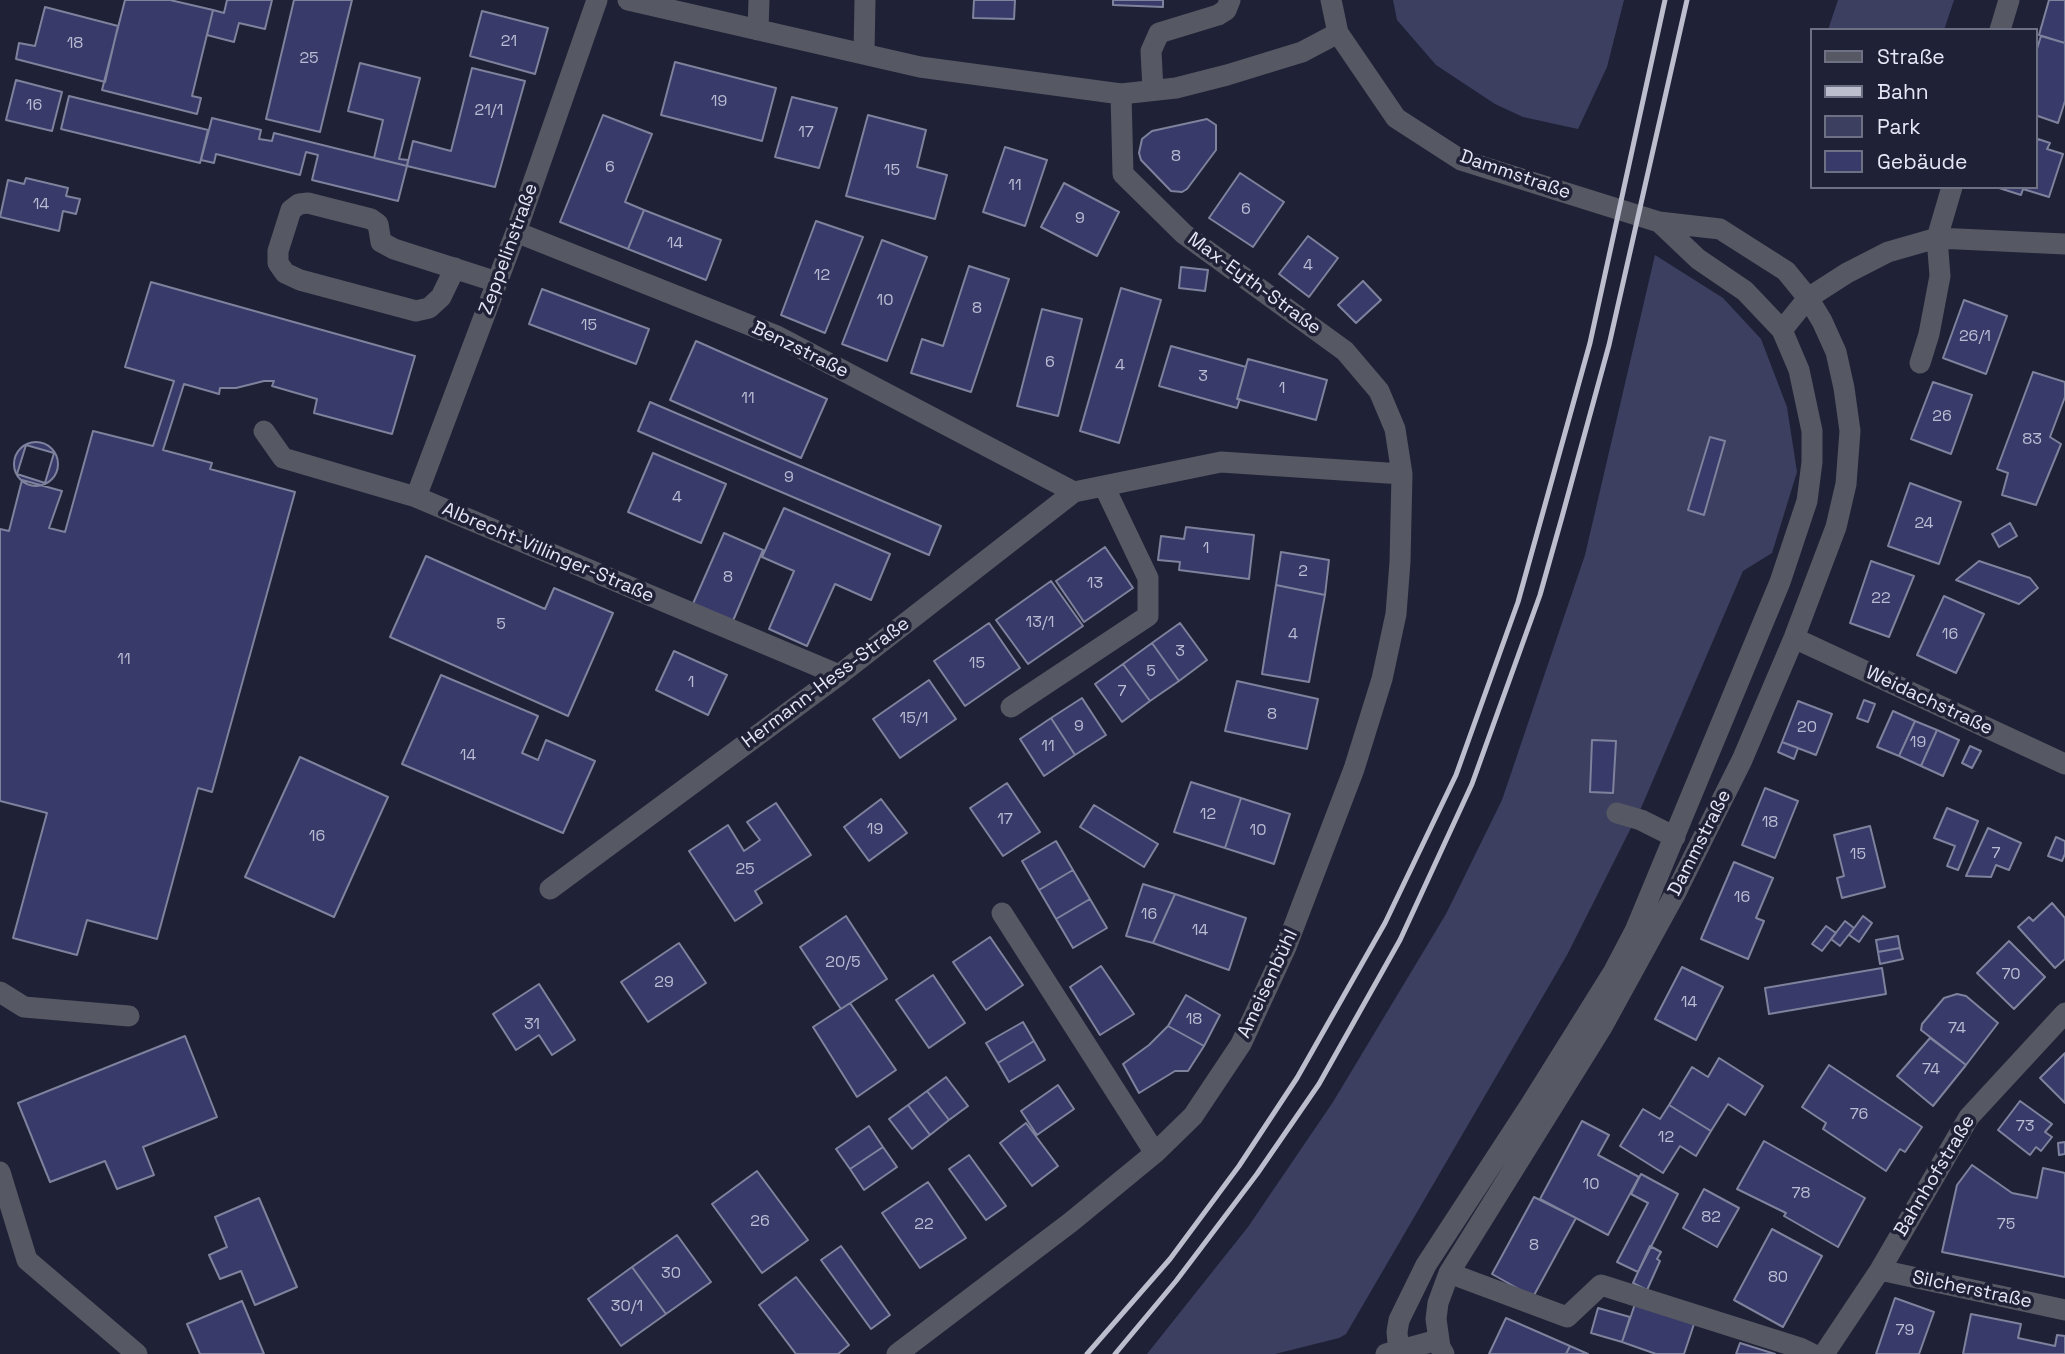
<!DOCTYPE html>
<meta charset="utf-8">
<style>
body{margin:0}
#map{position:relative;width:2065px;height:1354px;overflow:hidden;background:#1f2136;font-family:"Space Grotesk",sans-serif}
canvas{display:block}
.legend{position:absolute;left:1810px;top:28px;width:228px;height:161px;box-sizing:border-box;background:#1f2136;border:2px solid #6e7083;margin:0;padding:9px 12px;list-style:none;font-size:21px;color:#e5e7f6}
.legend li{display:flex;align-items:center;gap:14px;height:35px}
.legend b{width:35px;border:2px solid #6e7083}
</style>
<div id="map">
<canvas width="2065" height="1354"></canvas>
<ul class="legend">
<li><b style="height:9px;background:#565863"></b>Straße</li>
<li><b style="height:9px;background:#bcbece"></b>Bahn</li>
<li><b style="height:19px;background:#3d3f60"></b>Park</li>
<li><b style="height:19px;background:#383a69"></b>Gebäude</li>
</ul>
</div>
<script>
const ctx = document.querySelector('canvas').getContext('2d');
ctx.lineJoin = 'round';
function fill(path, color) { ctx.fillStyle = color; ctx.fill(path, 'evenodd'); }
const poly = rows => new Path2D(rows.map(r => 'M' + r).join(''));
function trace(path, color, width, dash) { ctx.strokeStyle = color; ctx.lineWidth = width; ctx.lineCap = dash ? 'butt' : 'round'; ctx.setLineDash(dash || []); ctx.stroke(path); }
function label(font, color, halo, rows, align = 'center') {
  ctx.font = font + ' "Space Grotesk",sans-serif'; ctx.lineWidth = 7; ctx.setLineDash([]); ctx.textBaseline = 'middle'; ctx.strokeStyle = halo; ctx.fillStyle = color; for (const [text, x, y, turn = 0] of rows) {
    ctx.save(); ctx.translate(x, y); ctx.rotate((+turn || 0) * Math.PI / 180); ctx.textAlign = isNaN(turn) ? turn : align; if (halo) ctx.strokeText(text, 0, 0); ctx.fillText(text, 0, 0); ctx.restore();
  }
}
fill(poly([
 [1393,0,1624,0,1607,67,1578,129,1523,117,1495,104,1436,65,1397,20],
 [1838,0,1954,0,1944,30,1828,30],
 [1655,255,1723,298,1761,339,1787,407,1797,472,1772,553,1743,571,1641,808,1567,955,1346,1334,1339,1338,1275,1354,1147,1354,1248,1227,1333,1102,1446,914,1502,800,1585,555]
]), '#3d3f60');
const building = poly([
 [125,0,170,0,213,10,192,96,201,98,197,114,102,90,125,0],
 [227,0,272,0,265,29,239,23,234,42,207,35,213,10,224,13,227,0],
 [294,0,352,0,320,132,266,119,294,0],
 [974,0,1015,0,1014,19,973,18,974,0],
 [1113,0,1163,0,1163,7,1113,5,1113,0],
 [2049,0,2065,0,2065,43,2039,35,2049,0],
 [45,7,118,26,105,82,16,59,19,43,35,46,45,7],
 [482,11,548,28,535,74,470,56,482,11],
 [2041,36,2065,43,2065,101,2058,123,2035,115,2035,55,2041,36],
 [675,62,776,88,762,141,661,115,675,62],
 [360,63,420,78,399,159,408,160,407,166,374,158,383,120,348,111,360,63],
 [472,68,525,81,495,187,407,166,413,141,451,151,472,68],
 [16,80,62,92,52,131,6,120,16,80],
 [69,96,208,130,200,163,61,129,69,96],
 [792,97,837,108,819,168,775,157,792,97],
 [603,115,652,134,625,202,644,210,628,249,560,222,603,115],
 [868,115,926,130,917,167,947,175,935,219,846,196,868,115],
 [212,118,261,130,259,139,272,141,274,133,407,166,398,201,312,180,318,155,306,152,300,175,216,154,214,163,201,160,212,118],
 [1207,119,1216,125,1216,150,1187,189,1182,192,1171,191,1141,160,1139,153,1142,139,1152,131,1207,119],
 [2038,139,2050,143,2047,149,2063,154,2049,197,2023,189,2021,195,1996,187,2035,187,2035,145,2038,139],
 [1005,147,1047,160,1025,226,983,212,1005,147],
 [1240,173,1284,202,1253,247,1209,218,1240,173],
 [26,178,68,188,66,196,80,199,76,214,63,211,59,231,0,217,8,180,24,184,26,178],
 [1064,183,1119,212,1097,256,1041,227,1064,183],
 [644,210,721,240,706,280,628,249,644,210],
 [816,221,863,237,825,333,781,315,816,221],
 [1308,236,1338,258,1309,297,1279,274,1308,236],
 [882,240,927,257,887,361,842,344,882,240],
 [969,266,1009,279,971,392,911,373,922,339,943,346,969,266],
 [1181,267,1208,270,1205,291,1179,288,1181,267],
 [1363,281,1381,300,1356,323,1338,305,1363,281],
 [151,282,415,356,392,434,314,413,317,399,272,386,274,381,264,381,236,388,220,388,219,394,184,384,163,450,212,463,210,469,295,492,212,792,198,788,157,939,87,920,77,955,13,938,47,813,0,801,0,529,9,531,22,480,62,491,49,528,65,532,93,431,153,446,174,381,125,367,151,282],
 [1121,288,1161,300,1119,443,1080,431,1121,288],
 [542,289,649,329,636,364,529,324,542,289],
 [1964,300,2007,316,1986,374,1943,358,1964,300],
 [1042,309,1082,319,1058,416,1017,406,1042,309],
 [696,341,827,399,801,458,670,400,696,341],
 [1171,346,1246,367,1237,399,1240,399,1237,408,1159,386,1171,346],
 [1248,359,1327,380,1316,420,1237,399,1248,359],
 [2033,372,2065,382,2065,397,2050,437,2061,444,2036,505,2002,495,2008,473,1997,469,2033,372],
 [1933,382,1972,395,1951,454,1911,439,1933,382],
 [650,402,941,526,929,555,638,431,650,402],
 [1710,437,1725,441,1704,515,1688,510,1710,437],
 '14 464a22 22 0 1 1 44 0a22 22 0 1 1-44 0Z',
 [26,445,54,453,45,483,17,474,26,445],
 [653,453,726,484,701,543,628,512,653,453],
 [1910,483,1961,502,1939,564,1888,546,1910,483],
 [784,508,890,554,871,600,835,584,807,646,769,629,794,571,762,557,784,508],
 [2010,523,2017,536,1999,547,1992,534,2010,523],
 [1186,527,1254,535,1249,579,1179,570,1180,562,1158,560,1161,536,1184,539,1186,527],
 [724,533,763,550,732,623,692,606,724,533],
 [1105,547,1133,588,1084,622,1056,581,1105,547],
 [1281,552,1329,560,1325,595,1276,585,1281,552],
 [426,556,545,609,554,588,613,613,568,716,390,637,426,556],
 [1871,561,1914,576,1889,637,1850,623,1871,561],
 [1979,561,2030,578,2038,588,2019,604,1956,580,1979,561],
 [1051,581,1083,626,1028,664,996,620,1051,581],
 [1276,585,1325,595,1309,682,1262,674,1276,585],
 [1944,596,1984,614,1956,673,1917,655,1944,596],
 [989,623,1020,668,965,706,934,661,989,623],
 [1180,623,1207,660,1179,681,1152,643,1180,623],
 [1152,643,1179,681,1150,701,1123,664,1152,643],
 [674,651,727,675,708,715,656,690,674,651],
 [1123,664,1150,701,1122,722,1095,684,1123,664],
 [441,675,538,716,522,753,538,760,546,740,595,761,563,833,402,764,441,675],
 [929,680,956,719,900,758,873,719,929,680],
 [1237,681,1318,699,1307,749,1225,731,1237,681],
 [1082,698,1106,735,1075,755,1051,718,1082,698],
 [1864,700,1875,704,1868,722,1857,718,1864,700],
 [1798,701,1832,714,1816,755,1782,742,1798,701],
 [1893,711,1915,721,1899,756,1877,747,1893,711],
 [1051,718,1075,755,1044,776,1020,739,1051,718],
 [1915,721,1937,730,1921,766,1899,756,1915,721],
 [1937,730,1959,740,1943,776,1921,766,1937,730],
 [1592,740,1616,741,1613,793,1590,792,1592,740],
 [1782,742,1798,748,1794,759,1778,752,1782,742],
 [1970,746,1981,751,1972,768,1962,763,1970,746],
 [300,757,388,797,334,917,245,877,300,757],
 [1191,782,1241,798,1225,848,1174,832,1191,782],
 [1007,783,1040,832,1003,856,970,808,1007,783],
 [1765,788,1798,801,1775,858,1742,845,1765,788],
 [1241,798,1290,814,1274,864,1225,848,1241,798],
 [881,799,907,833,869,861,844,827,881,799],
 [776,803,811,855,755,891,762,903,735,921,689,851,728,825,744,851,760,840,747,822,776,803],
 [1094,805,1158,844,1144,867,1080,827,1094,805],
 [1947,808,1978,821,1958,870,1947,866,1955,846,1934,838,1947,808],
 [1870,826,1885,887,1842,898,1837,878,1844,876,1834,835,1870,826],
 [1988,828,2021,843,2009,870,1996,865,1991,877,1966,876,1988,828],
 [2056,837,2065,841,2065,854,2062,861,2048,856,2056,837],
 [1056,841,1073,870,1039,890,1022,861,1056,841],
 [1734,862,1773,878,1756,918,1764,921,1748,959,1701,939,1734,862],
 [1073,870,1090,899,1056,919,1039,890,1073,870],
 [1143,884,1175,894,1153,943,1126,936,1143,884],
 [1175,894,1246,918,1229,970,1153,943,1175,894],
 [1090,899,1107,928,1073,948,1056,919,1090,899],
 [2052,903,2065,918,2065,959,2055,968,2018,927,2029,917,2033,921,2052,903],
 [846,916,887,979,841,1009,800,947,846,916],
 [1863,916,1872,923,1859,942,1849,935,1863,916],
 [1845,921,1854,928,1840,946,1831,939,1845,921],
 [1826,926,1836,933,1822,951,1812,944,1826,926],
 [1898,936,1900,948,1878,952,1876,940,1898,936],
 [990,937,1023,985,986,1010,953,962,990,937],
 [2009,941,2045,977,2014,1009,1977,973,2009,941],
 [679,943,706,983,648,1022,621,982,679,943],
 [1900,948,1903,959,1880,964,1878,952,1900,948],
 [1101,966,1134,1014,1100,1035,1070,987,1101,966],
 [1682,967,1723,987,1696,1040,1655,1019,1682,967],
 [1882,968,1886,994,1769,1014,1765,988,1882,968],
 [933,975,965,1023,929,1048,896,1000,933,975],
 [539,984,575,1040,552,1055,539,1035,516,1050,493,1014,539,984],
 [1957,994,1966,996,1998,1023,1966,1065,1921,1030,1922,1024,1944,998,1957,994],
 [1186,995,1220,1015,1204,1046,1168,1026,1186,995],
 [850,1003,896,1070,857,1097,813,1027,850,1003],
 [1023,1022,1034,1041,998,1063,986,1043,1023,1022],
 [1168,1026,1204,1046,1188,1071,1175,1071,1139,1093,1123,1064,1149,1045,1168,1026],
 [185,1036,217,1117,143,1147,154,1175,117,1189,105,1161,50,1182,18,1103,185,1036],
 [1930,1038,1966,1065,1933,1106,1897,1076,1930,1038],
 [1034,1041,1045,1060,1009,1082,998,1063,1034,1041],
 [2065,1053,2065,1103,2040,1078,2065,1053],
 [1719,1058,1763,1086,1745,1115,1728,1104,1711,1131,1669,1105,1692,1067,1708,1077,1719,1058],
 [1829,1065,1922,1127,1905,1152,1900,1149,1886,1171,1823,1129,1826,1123,1802,1107,1829,1065],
 [946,1077,968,1106,949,1120,927,1091,946,1077],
 [1058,1085,1074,1109,1037,1135,1021,1111,1058,1085],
 [927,1091,949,1120,930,1135,908,1105,927,1091],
 [2020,1101,2052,1124,2045,1132,2052,1137,2041,1151,2036,1147,2030,1155,1998,1130,2020,1101],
 [908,1105,930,1135,912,1149,889,1119,908,1105],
 [1669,1105,1711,1131,1696,1156,1680,1146,1663,1173,1620,1146,1643,1109,1660,1119,1669,1105],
 [1582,1121,1609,1135,1598,1155,1639,1177,1608,1235,1540,1199,1582,1121],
 [1026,1123,1058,1166,1032,1186,1000,1143,1026,1123],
 [869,1126,883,1147,850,1169,836,1149,869,1126],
 [1764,1141,1865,1198,1838,1247,1784,1216,1786,1213,1737,1189,1764,1141],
 [2065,1142,2065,1154,2059,1155,2058,1143,2065,1142],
 [883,1147,897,1167,864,1190,850,1169,883,1147],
 [969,1155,1006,1206,986,1220,949,1169,969,1155],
 [1972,1165,2012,1193,2037,1198,2043,1168,2065,1173,2065,1277,1942,1252,1957,1185,1972,1165],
 [757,1171,808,1240,762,1273,712,1204,757,1171],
 [1641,1174,1678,1194,1638,1272,1617,1262,1648,1203,1631,1194,1641,1174],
 [928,1182,966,1238,920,1268,882,1213,928,1182],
 [1704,1189,1739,1208,1717,1247,1683,1228,1704,1189],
 [1534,1197,1576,1218,1533,1297,1492,1274,1534,1197],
 [259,1198,297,1287,255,1305,241,1271,220,1279,209,1255,227,1247,215,1217,259,1198],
 [1772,1229,1822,1256,1783,1327,1734,1300,1772,1229],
 [677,1235,711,1282,666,1314,632,1267,677,1235],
 [841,1246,890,1315,871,1329,821,1260,841,1246],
 [1650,1246,1661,1252,1657,1259,1660,1261,1647,1290,1633,1283,1650,1246],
 [632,1267,666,1314,621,1346,588,1299,632,1267],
 [796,1277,849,1345,838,1354,796,1354,759,1305,796,1277],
 [1895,1298,1934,1312,1919,1354,1876,1354,1895,1298],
 [242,1301,264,1354,200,1354,187,1324,242,1301],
 [1635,1304,1694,1324,1684,1354,1656,1354,1622,1342,1635,1304],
 [1598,1308,1630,1317,1622,1342,1591,1333,1598,1308],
 [1971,1314,2021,1324,2018,1338,2055,1346,2057,1335,2065,1336,2065,1354,1963,1354,1971,1314],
 [1506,1318,1570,1346,1566,1354,1489,1354,1506,1318],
 [1740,1343,1775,1354,1736,1354,1740,1343],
 [1570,1346,1588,1354,1566,1354,1570,1346]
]);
fill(building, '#383a69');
trace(building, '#7e829c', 2);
trace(poly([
 [628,0,920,67,1121,94,1176,88,1227,75,1302,52,1338,33],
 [1331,0,1338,33,1396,118,1461,160,1659,222,1720,229,1786,271,1808,298,1822,321,1836,352,1844,388,1850,431,1846,484,1836,527,1794,638,1742,760,1675,894,1602,1027,1449,1273,1438,1303,1436,1319,1440,1347,1444,1354],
 [758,30,759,0],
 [2000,30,2009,0],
 [864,54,865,0],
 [1153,90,1151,51,1159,33,1218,15,1226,10,1230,0],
 [516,232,777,336,1074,492],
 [455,268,441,297,429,308,416,311,300,280,285,273,278,263,278,251,291,210,299,204,308,203,371,219,378,224,381,242,394,249,497,282],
 [1782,330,1808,298,1847,273,1888,252,1937,238,2065,244],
 [1920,363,1929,334,1940,276,1937,238,1952,187],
 [264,431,283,458,416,497,839,675],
 [416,497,516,232,597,0],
 [1794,638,2065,764],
 [1011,707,1148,616,1148,578,1104,486],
 [1617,813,1641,820,1675,837],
 [550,889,839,675,1074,492,1221,462,1402,474],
 [1002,913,1155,1153],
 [0,992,24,1007,129,1016],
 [0,1172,27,1260,137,1354],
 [1880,1270,2065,1310],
 [1449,1273,1567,1317,1601,1285,1800,1348,1812,1354],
 [897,1354,1071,1222,1155,1153,1193,1116,1241,1044,1286,947,1354,769,1382,679,1396,614,1400,562,1402,474,1395,429,1379,391,1345,351,1184,234,1123,174,1121,94],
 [1386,1354,1438,1340],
 [1399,1354,1397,1332,1399,1320,1426,1265,1531,1104,1614,971,1635,931,1780,582,1807,501,1812,462,1812,431,1799,370,1782,330,1745,291,1698,259,1659,222],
 [1824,1354,1880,1270,1969,1117,2065,1013]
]), '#565863', 21);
trace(poly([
 [1087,1354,1170,1259,1239,1166,1297,1078,1385,923,1456,775,1518,602,1590,343,1665,0],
 [1115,1354,1176,1281,1257,1174,1319,1084,1400,940,1472,784,1540,595,1562,517,1609,345,1687,0]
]), '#bcbece', 5);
label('16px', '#babcd3', null, [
 ["21",509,42],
 ["18",75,44],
 ["25",309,59],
 ["19",719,102],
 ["16",34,106],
 ["21/1",489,111],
 ["17",806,133],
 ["8",1176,157],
 ["6",610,168],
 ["15",892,171],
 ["11",1015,186],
 ["14",41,205],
 ["6",1246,210],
 ["9",1080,219],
 ["14",675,244],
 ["4",1308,266],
 ["12",822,276],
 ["10",885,301],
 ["8",977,309],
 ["15",589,326],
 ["26/1",1975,337],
 ["6",1050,363],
 ["4",1120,366],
 ["3",1203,377],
 ["1",1282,389],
 ["11",748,399],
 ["26",1942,417],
 ["83",2032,440],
 ["9",789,478],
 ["4",677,498],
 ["24",1924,524],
 ["1",1206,549],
 ["2",1303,572],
 ["8",728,578],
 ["13",1095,584],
 ["22",1881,599],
 ["13/1",1040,623],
 ["5",501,625],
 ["4",1293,635],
 ["16",1950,635],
 ["3",1180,652],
 ["11",124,660],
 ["15",977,664],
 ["5",1151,672],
 ["1",691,683],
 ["7",1122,692],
 ["8",1272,715],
 ["15/1",914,719],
 ["9",1079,727],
 ["20",1807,728],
 ["19",1918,743],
 ["11",1048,747],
 ["14",468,756],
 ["12",1208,815],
 ["17",1005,820],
 ["18",1770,823],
 ["19",875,830],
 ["10",1258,831],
 ["16",317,837],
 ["7",1996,854],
 ["15",1858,855],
 ["25",745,870],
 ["16",1742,898],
 ["16",1149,915],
 ["14",1200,931],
 ["20/5",843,963],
 ["70",2011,975],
 ["29",664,983],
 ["14",1689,1003],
 ["18",1194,1020],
 ["31",532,1025],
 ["74",1957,1029],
 ["74",1931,1070],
 ["76",1859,1115],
 ["73",2025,1127],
 ["12",1666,1138],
 ["10",1591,1185],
 ["78",1801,1194],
 ["82",1711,1218],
 ["26",760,1222],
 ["22",924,1225],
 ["75",2006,1225],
 ["8",1534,1246],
 ["30",671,1274],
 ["80",1778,1278],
 ["30/1",627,1307],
 ["79",1905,1331]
]);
label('19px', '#e5e7f6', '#1f2136', [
 ["Dammstraße",1515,175,19],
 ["Zeppelinstraße",509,249,-70],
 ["Max-Eyth-Straße",1254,284,36],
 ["Benzstraße",800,350,26],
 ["Albrecht-Villinger-Straße",548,553,23],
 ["Hermann-Hess-Straße",826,683,-37],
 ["Weidachstraße",1929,701,25],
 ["Dammstraße",1700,843,-63],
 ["Ameisenbühl",1268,984,-65],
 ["Bahnhofstraße",1935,1176,-59],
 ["Silcherstraße",1972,1290,12]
]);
</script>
